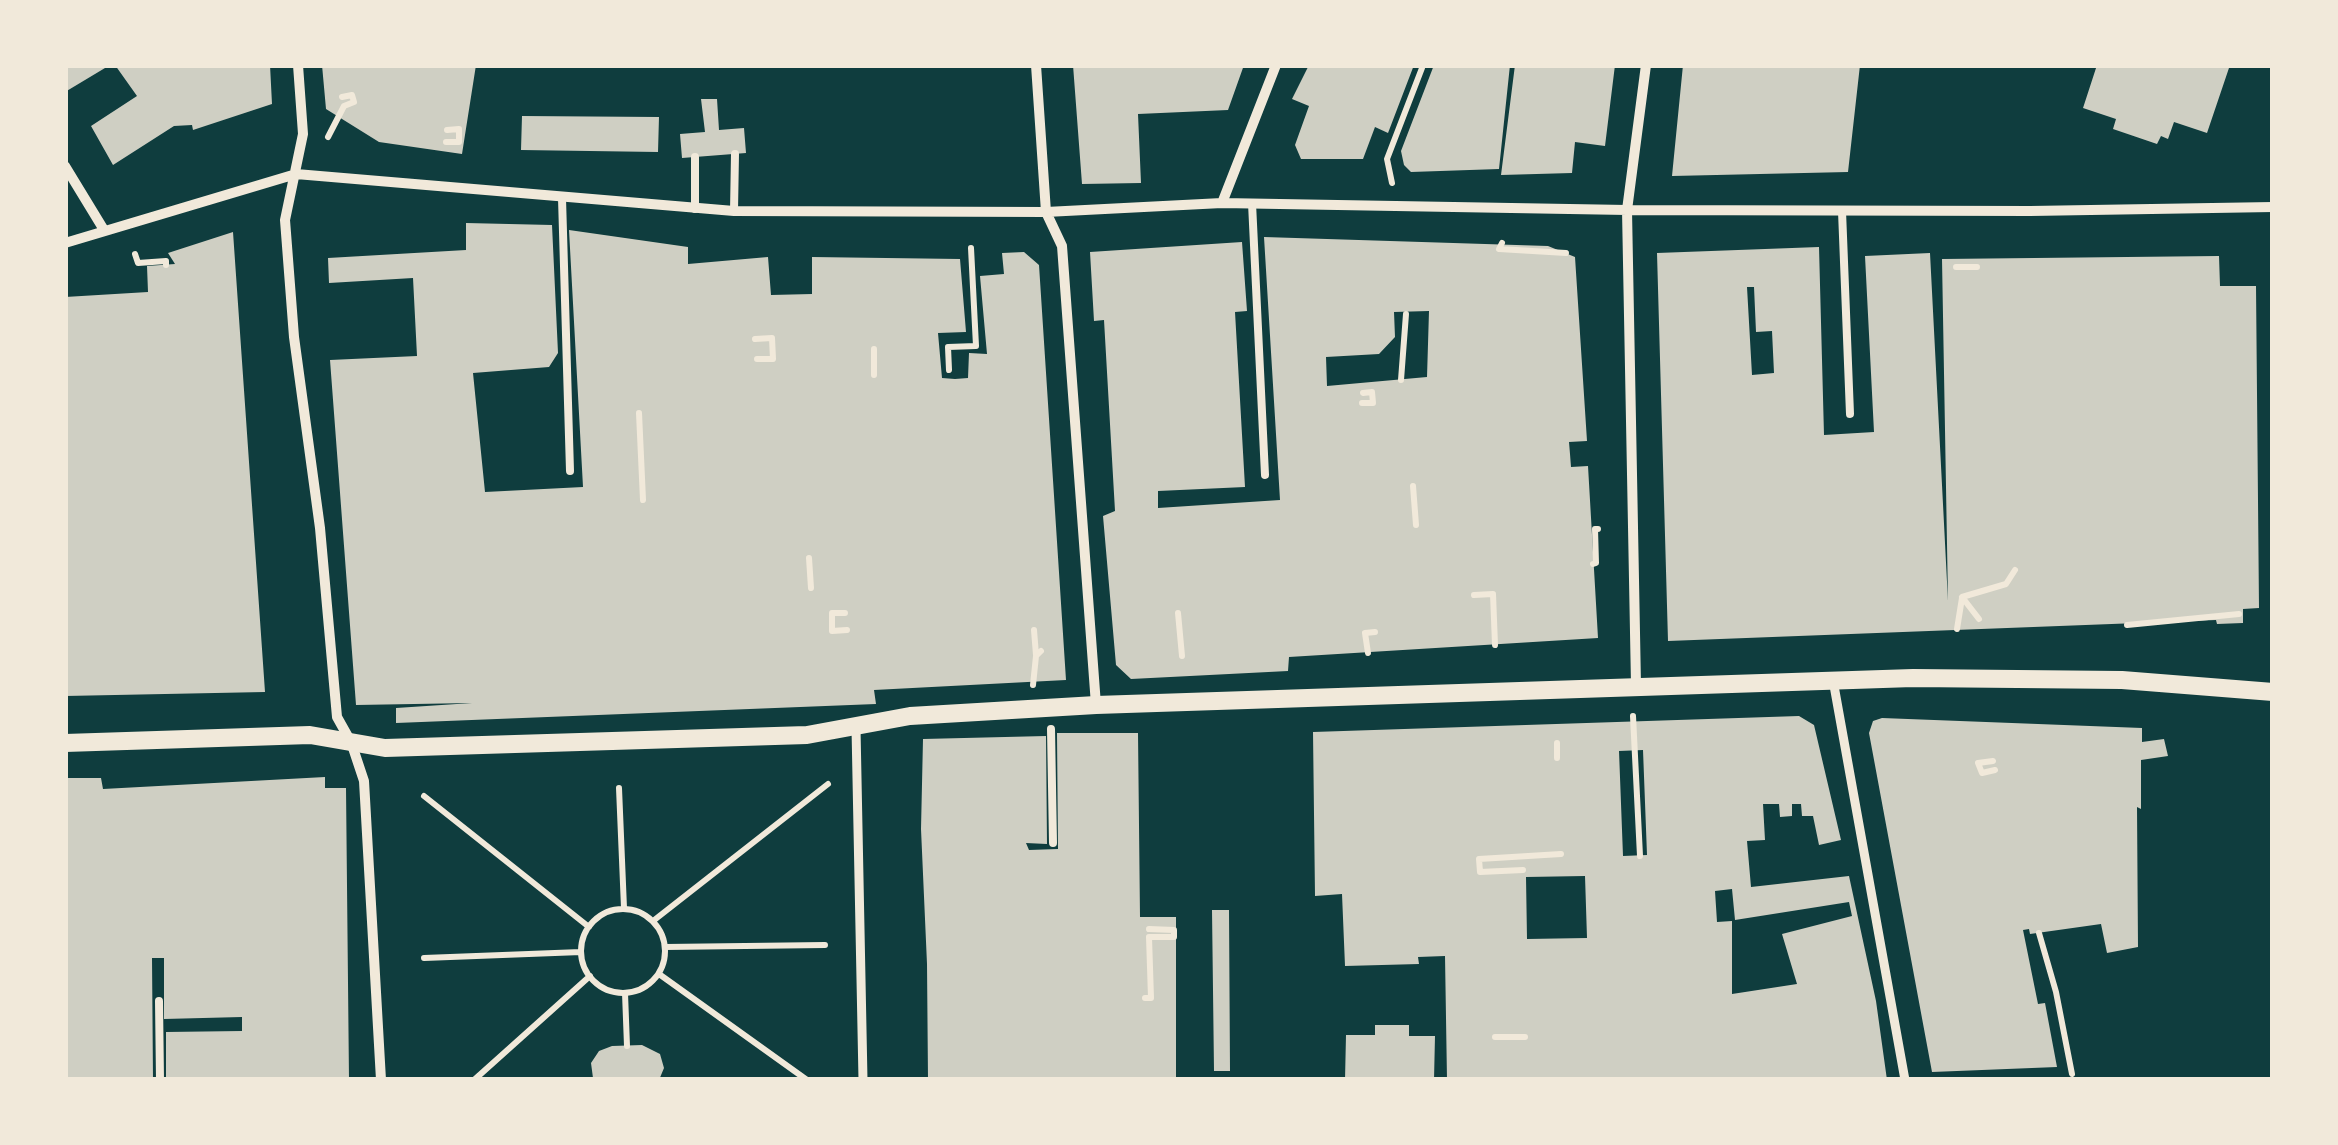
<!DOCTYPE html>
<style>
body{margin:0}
#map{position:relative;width:2338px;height:1145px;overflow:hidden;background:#0f3d3e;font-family:Ubuntu,sans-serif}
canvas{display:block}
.frame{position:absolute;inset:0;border:68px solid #f1e9da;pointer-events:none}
</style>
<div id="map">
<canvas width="2338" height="1145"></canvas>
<div class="frame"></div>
</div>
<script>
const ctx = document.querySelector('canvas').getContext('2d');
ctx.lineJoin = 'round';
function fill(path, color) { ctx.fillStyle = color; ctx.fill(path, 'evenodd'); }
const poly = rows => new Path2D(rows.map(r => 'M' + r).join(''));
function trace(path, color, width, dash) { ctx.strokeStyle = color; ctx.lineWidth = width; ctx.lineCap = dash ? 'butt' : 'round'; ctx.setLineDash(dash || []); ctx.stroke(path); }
fill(poly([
 [65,65,110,65,65,92],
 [115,65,270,65,272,104,193,130,192,125,174,126,113,165,91,126,137,96],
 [322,65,476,65,462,154,379,142,326,109],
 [1073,65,1244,65,1228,110,1138,114,1141,183,1082,184],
 [1309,65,1414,65,1388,133,1375,127,1363,159,1301,159,1295,145,1309,106,1292,99],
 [1434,65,1510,65,1499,169,1411,172,1404,165,1401,151],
 [1515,65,1615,65,1605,146,1575,142,1572,173,1501,175],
 [1683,65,1860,65,1848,172,1672,176],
 [2097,65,2230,65,2207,133,2174,122,2168,139,2161,136,2157,144,2113,129,2116,119,2083,108],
 [701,99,717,99,719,130,744,128,746,153,682,158,680,134,705,132],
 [522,116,659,117,658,152,521,150],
 [466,223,552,225,558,353,549,367,473,373,485,492,583,487,569,230,688,247,688,264,768,257,771,295,812,294,812,257,960,259,966,332,938,333,942,378,955,379,968,378,969,353,987,354,980,276,1004,274,1002,253,1024,252,1039,265,1066,680,874,690,876,704,396,723,396,708,472,703,356,705,330,360,417,356,413,278,329,283,328,258,466,250],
 [233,232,265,692,65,696,65,297,148,292,147,266,175,264,168,253],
 [1264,237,1548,246,1575,257,1587,441,1569,442,1570,454,1571,467,1588,466,1598,638,1289,657,1288,671,1131,679,1116,665,1103,516,1115,511,1104,320,1094,321,1090,252,1242,242,1247,311,1235,312,1245,487,1158,491,1158,508,1280,500],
 [1429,311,1427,377,1327,386,1326,357,1379,354,1395,337,1394,312],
 [1819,247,1824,435,1874,432,1865,256,1930,253,1948,601,1942,259,2219,256,2220,286,2256,286,2259,608,2243,609,2243,623,2217,624,2216,620,1668,641,1657,253],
 [1747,287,1754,287,1756,332,1772,331,1774,373,1752,375],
 [1799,716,1814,725,1841,840,1819,845,1813,816,1802,816,1801,804,1792,804,1792,816,1780,817,1779,804,1763,804,1765,840,1747,841,1751,887,1849,876,1876,1001,1887,1080,1447,1080,1445,956,1418,957,1419,964,1345,966,1342,894,1315,896,1313,732],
 [1643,750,1647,855,1623,856,1619,751],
 [1585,876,1587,938,1527,939,1526,877],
 [1732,889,1735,920,1849,902,1852,916,1782,934,1797,984,1732,994,1732,921,1717,922,1715,891],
 [1882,718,2142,728,2142,742,2164,739,2168,756,2141,760,2141,809,2137,807,2138,947,2107,953,2101,924,2030,934,2029,929,2023,930,2038,1004,2045,1003,2057,1067,1932,1072,1869,733,1873,721],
 [1057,733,1138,733,1140,917,1176,917,1176,1080,928,1080,927,964,921,829,923,739,1046,736,1047,844,1026,843,1029,850,1058,849],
 [325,777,325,788,346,788,349,1080,166,1080,166,1032,242,1031,242,1017,164,1019,164,958,152,958,153,1080,65,1080,65,778,101,778,103,789],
 [1212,910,1229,910,1230,1071,1214,1071],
 [1375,1025,1409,1025,1409,1036,1435,1036,1434,1080,1345,1080,1346,1035,1375,1035],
 [642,1045,660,1054,664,1068,659,1080,593,1078,591,1063,599,1051,612,1046]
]), '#cfcfc3');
trace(poly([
 [328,137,344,106,354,102,352,95,342,97],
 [446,142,459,142,459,129,447,130],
 [1392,183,1387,159,1422,68],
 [1502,243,1499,249,1566,253],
 [135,254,138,263,166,261,166,265],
 [1956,267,1977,267],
 [755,339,772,338,773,359,757,359],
 [949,370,948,347,976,346,971,248],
 [874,375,874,349],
 [1401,380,1406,314],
 [1362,403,1373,403,1372,392,1363,393],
 [639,413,643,500],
 [1413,486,1416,525],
 [809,558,811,588],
 [1593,564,1596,563,1595,529,1598,529],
 [1474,595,1493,594,1495,645],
 [845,613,832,613,832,631,847,630],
 [1178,613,1182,656],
 [1979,619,1962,597,2006,584,2015,570],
 [2127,625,2239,614],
 [1957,629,1962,598],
 [1034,630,1036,655],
 [1368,653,1365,633,1375,632],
 [1033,685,1036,656,1041,651],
 [1633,716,1640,856],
 [1557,743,1557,758],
 [1993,761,1978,763,1982,773,1995,770],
 [619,788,624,908],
 [424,796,589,927],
 [1523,870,1480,872,1479,859,1561,854],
 '581 951a42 42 0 1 1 84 0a42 42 0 1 1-84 0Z',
 [653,921,828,784],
 [2039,933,2056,992,2072,1074],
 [665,947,825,945],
 [424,958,581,952],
 [659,974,807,1080],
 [625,993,627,1046],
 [1145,998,1151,998,1149,937,1174,937,1174,930,1149,929],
 [1495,1037,1525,1037],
 [474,1080,590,976]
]), '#f1e9da', 6);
trace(poly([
 [695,157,695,209],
 [562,198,570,471],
 [1252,203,1265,475],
 [734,211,735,154],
 [1842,211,1850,414],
 [1051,729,1053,843],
 [159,1001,160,1080]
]), '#f1e9da', 8);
trace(poly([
 [1833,680,1905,1080],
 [856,728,863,1080]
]), '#f1e9da', 9);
trace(poly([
 [298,65,303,134,285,220,294,337,320,528,337,717,351,742,364,781,381,1080],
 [1036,65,1046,212,1062,246,1096,705],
 [65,166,104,230],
 [1222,203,1276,65],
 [65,243,296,174,734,211,1046,212,1222,203,1627,210,2030,211,2273,207],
 [1636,685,1627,210,1646,65]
]), '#f1e9da', 10);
trace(poly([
 [65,743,310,735,385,748,807,735,910,716,1096,705,1913,678,2122,680,2273,692]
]), '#f1e9da', 18);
</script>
